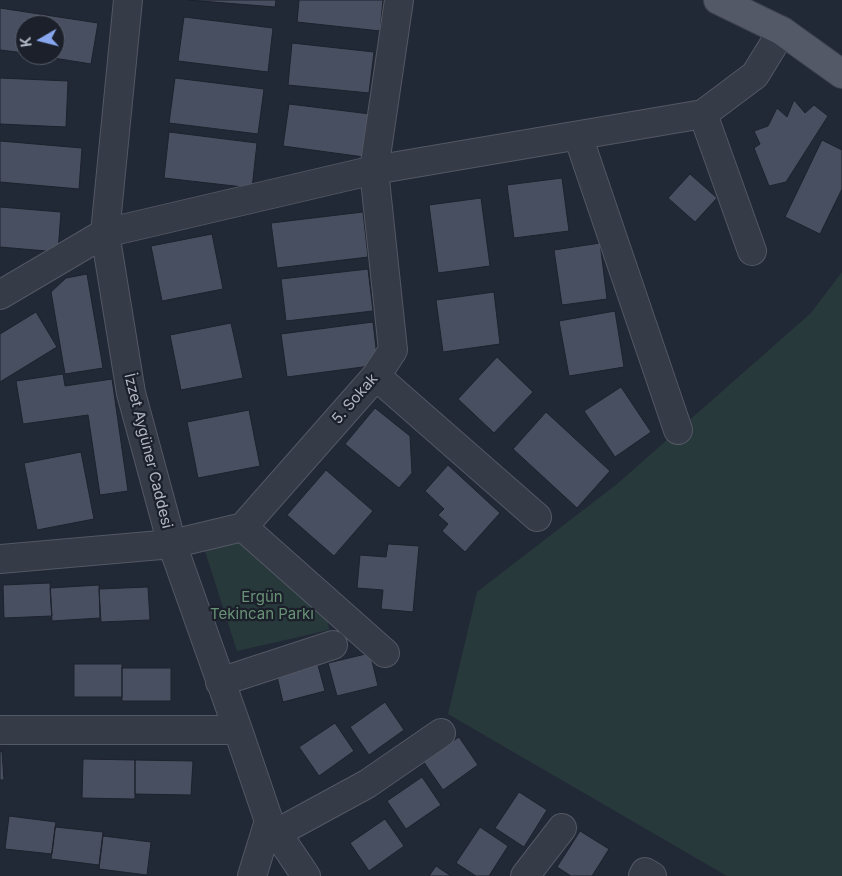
<!DOCTYPE html>
<meta charset="utf-8">
<style>
body{margin:0}
#map{position:relative;width:842px;height:876px;overflow:hidden;background:#222936;font-family:Inter,sans-serif}
canvas{display:block}
.north{position:absolute;left:15px;top:15px;width:50px;height:50px;box-sizing:border-box;background:#1b202b;border:1px solid #575c68;border-radius:50%;rotate:262deg;font-size:14px;font-weight:700;line-height:20px;text-align:center;color:#b0b5c3}
.north::after{content:'';display:block;margin:auto;width:18px;height:22px;background:#88a7ef;clip-path:polygon(50% 0,100% 100%,50% 72%,0 100%)}
</style>
<div id="map">
<canvas width="842" height="876"></canvas>
<div class="north">K</div>
</div>
<script>
const ctx = document.querySelector('canvas').getContext('2d');
ctx.lineJoin = 'round';
function fill(path, color) { ctx.fillStyle = color; ctx.fill(path, 'evenodd'); }
const poly = rows => new Path2D(rows.map(r => 'M' + r).join(''));
function trace(path, color, width, dash) { ctx.strokeStyle = color; ctx.lineWidth = width; ctx.lineCap = dash ? 'butt' : 'round'; ctx.setLineDash(dash || []); ctx.stroke(path); }
function label(font, color, halo, rows, align = 'center') {
  ctx.font = font + ' Inter,sans-serif'; ctx.lineWidth = 4.5; ctx.setLineDash([]); ctx.textBaseline = 'middle'; ctx.strokeStyle = halo; ctx.fillStyle = color; for (const [text, x, y, turn = 0] of rows) {
    ctx.save(); ctx.translate(x, y); ctx.rotate((+turn || 0) * Math.PI / 180); ctx.textAlign = isNaN(turn) ? turn : align; if (halo) ctx.strokeText(text, 0, 0); ctx.fillText(text, 0, 0); ctx.restore();
  }
}
fill(poly([
 [842,272,842,876,727,876,448,714,477,592,617,484,811,313],
 [237,537,327,611,329,630,237,651,204,548]
]), '#28393b');
const building = poly([
 [188,0,276,0,275,7,188,0],
 [299,0,383,0,380,31,297,22,299,0],
 [0,8,98,23,91,64,35,55,55,55,55,25,25,25,25,53,0,50,0,8],
 [184,17,273,28,268,72,178,61,184,17],
 [292,43,374,52,369,93,288,85,292,43],
 [0,78,68,81,66,127,0,124,0,78],
 [175,78,264,89,258,134,169,123,175,78],
 [794,100,805,113,814,105,828,116,786,182,769,186,754,148,760,144,754,131,768,126,777,108,787,117,794,100],
 [289,104,370,114,364,157,283,146,289,104],
 [169,132,257,143,252,188,164,178,169,132],
 [822,140,842,150,842,189,820,234,785,217,822,140],
 [0,141,82,148,79,189,0,182,0,141],
 [690,174,717,198,695,222,668,198,690,174],
 [562,178,569,231,514,238,507,185,562,178],
 [481,198,490,266,438,273,429,205,481,198],
 [0,207,61,212,58,252,0,247,0,207],
 [363,212,368,257,277,268,271,223,363,212],
 [212,234,223,289,162,301,151,246,212,234],
 [600,243,607,299,562,305,554,250,600,243],
 [368,269,373,311,286,321,281,279,368,269],
 [87,274,103,368,65,374,51,292,66,278,87,274],
 [494,292,500,344,443,352,436,300,494,292],
 [615,311,624,367,569,376,559,321,615,311],
 [36,312,57,347,0,382,0,334,36,312],
 [373,322,378,365,287,377,281,334,373,322],
 [231,323,243,378,181,390,170,335,231,323],
 [497,357,533,392,494,433,458,399,497,357],
 [63,374,65,386,112,379,128,491,100,495,88,415,23,424,16,381,63,374],
 [621,387,651,432,615,457,584,411,621,387],
 [375,408,410,436,412,473,399,488,345,444,375,408],
 [249,410,260,466,198,478,187,422,249,410],
 [546,412,610,471,577,508,513,449,546,412],
 [81,452,94,519,37,530,24,463,81,452],
 [448,465,500,513,465,552,442,531,448,524,438,515,444,509,425,491,448,465],
 [326,470,373,511,334,556,287,515,326,470],
 [388,544,419,546,413,612,381,609,383,590,357,588,360,555,386,557,388,544],
 [50,583,52,616,4,618,3,585,50,583],
 [99,585,100,618,52,621,50,588,99,585],
 [148,587,150,620,101,622,99,589,148,587],
 [370,653,378,686,337,696,328,663,370,653],
 [316,658,325,691,283,702,275,668,316,658],
 [74,664,122,664,122,697,74,697,74,664],
 [122,668,171,668,171,701,122,701,122,668],
 [385,702,404,730,369,755,350,727,385,702],
 [335,723,354,751,319,776,299,747,335,723],
 [459,737,478,765,443,790,423,761,459,737],
 [2,751,4,780,0,780,0,752,2,751],
 [83,759,135,760,135,799,82,798,83,759],
 [135,760,193,761,191,795,135,794,135,760],
 [422,777,441,805,406,829,387,801,422,777],
 [519,792,547,810,524,847,495,828,519,792],
 [9,816,56,822,52,854,5,849,9,816],
 [385,819,404,846,369,871,350,843,385,819],
 [55,827,103,832,99,865,51,859,55,827],
 [480,827,508,846,489,876,476,876,456,863,480,827],
 [580,831,609,849,592,876,571,876,557,867,580,831],
 [103,836,151,842,147,875,99,869,103,836],
 [436,866,451,876,429,876,436,866]
]);
fill(building, '#484f60');
trace(building, '#1d222d', 1);
const minor = poly([
 [128,0,105,233,131,393,172,544,238,730,269,821,306,876],
 [703,114,752,251],
 [578,136,678,430],
 [0,295,105,233,374,170,703,114,755,75,782,31],
 [376,376,537,517],
 [243,527,385,653],
 [0,559,172,544,243,527,376,376,393,350,374,170,399,0],
 [220,682,333,645],
 [0,730,238,730],
 [277,833,367,784,441,733],
 [252,876,269,821],
 [525,876,562,828],
 [643,876,645,872,652,876]
]);
const major = poly([
 [718,0,782,31,842,74]
]);
trace(minor, '#535864', 30);
trace(major, '#3e4450', 30);
trace(minor, '#353b47', 28);
trace(major, '#535967', 28);
label('15px', '#b0b5c3', '#1b202b', [
 ["5. Sokak",355,399,-49],
 ["İzzet Aygüner Caddesi",148,451,76]
]);
label('15px', '#699276', '#1b202b', [
 ["Ergün",262,597],
 ["Tekincan Parkı",262,614]
]);
</script>
